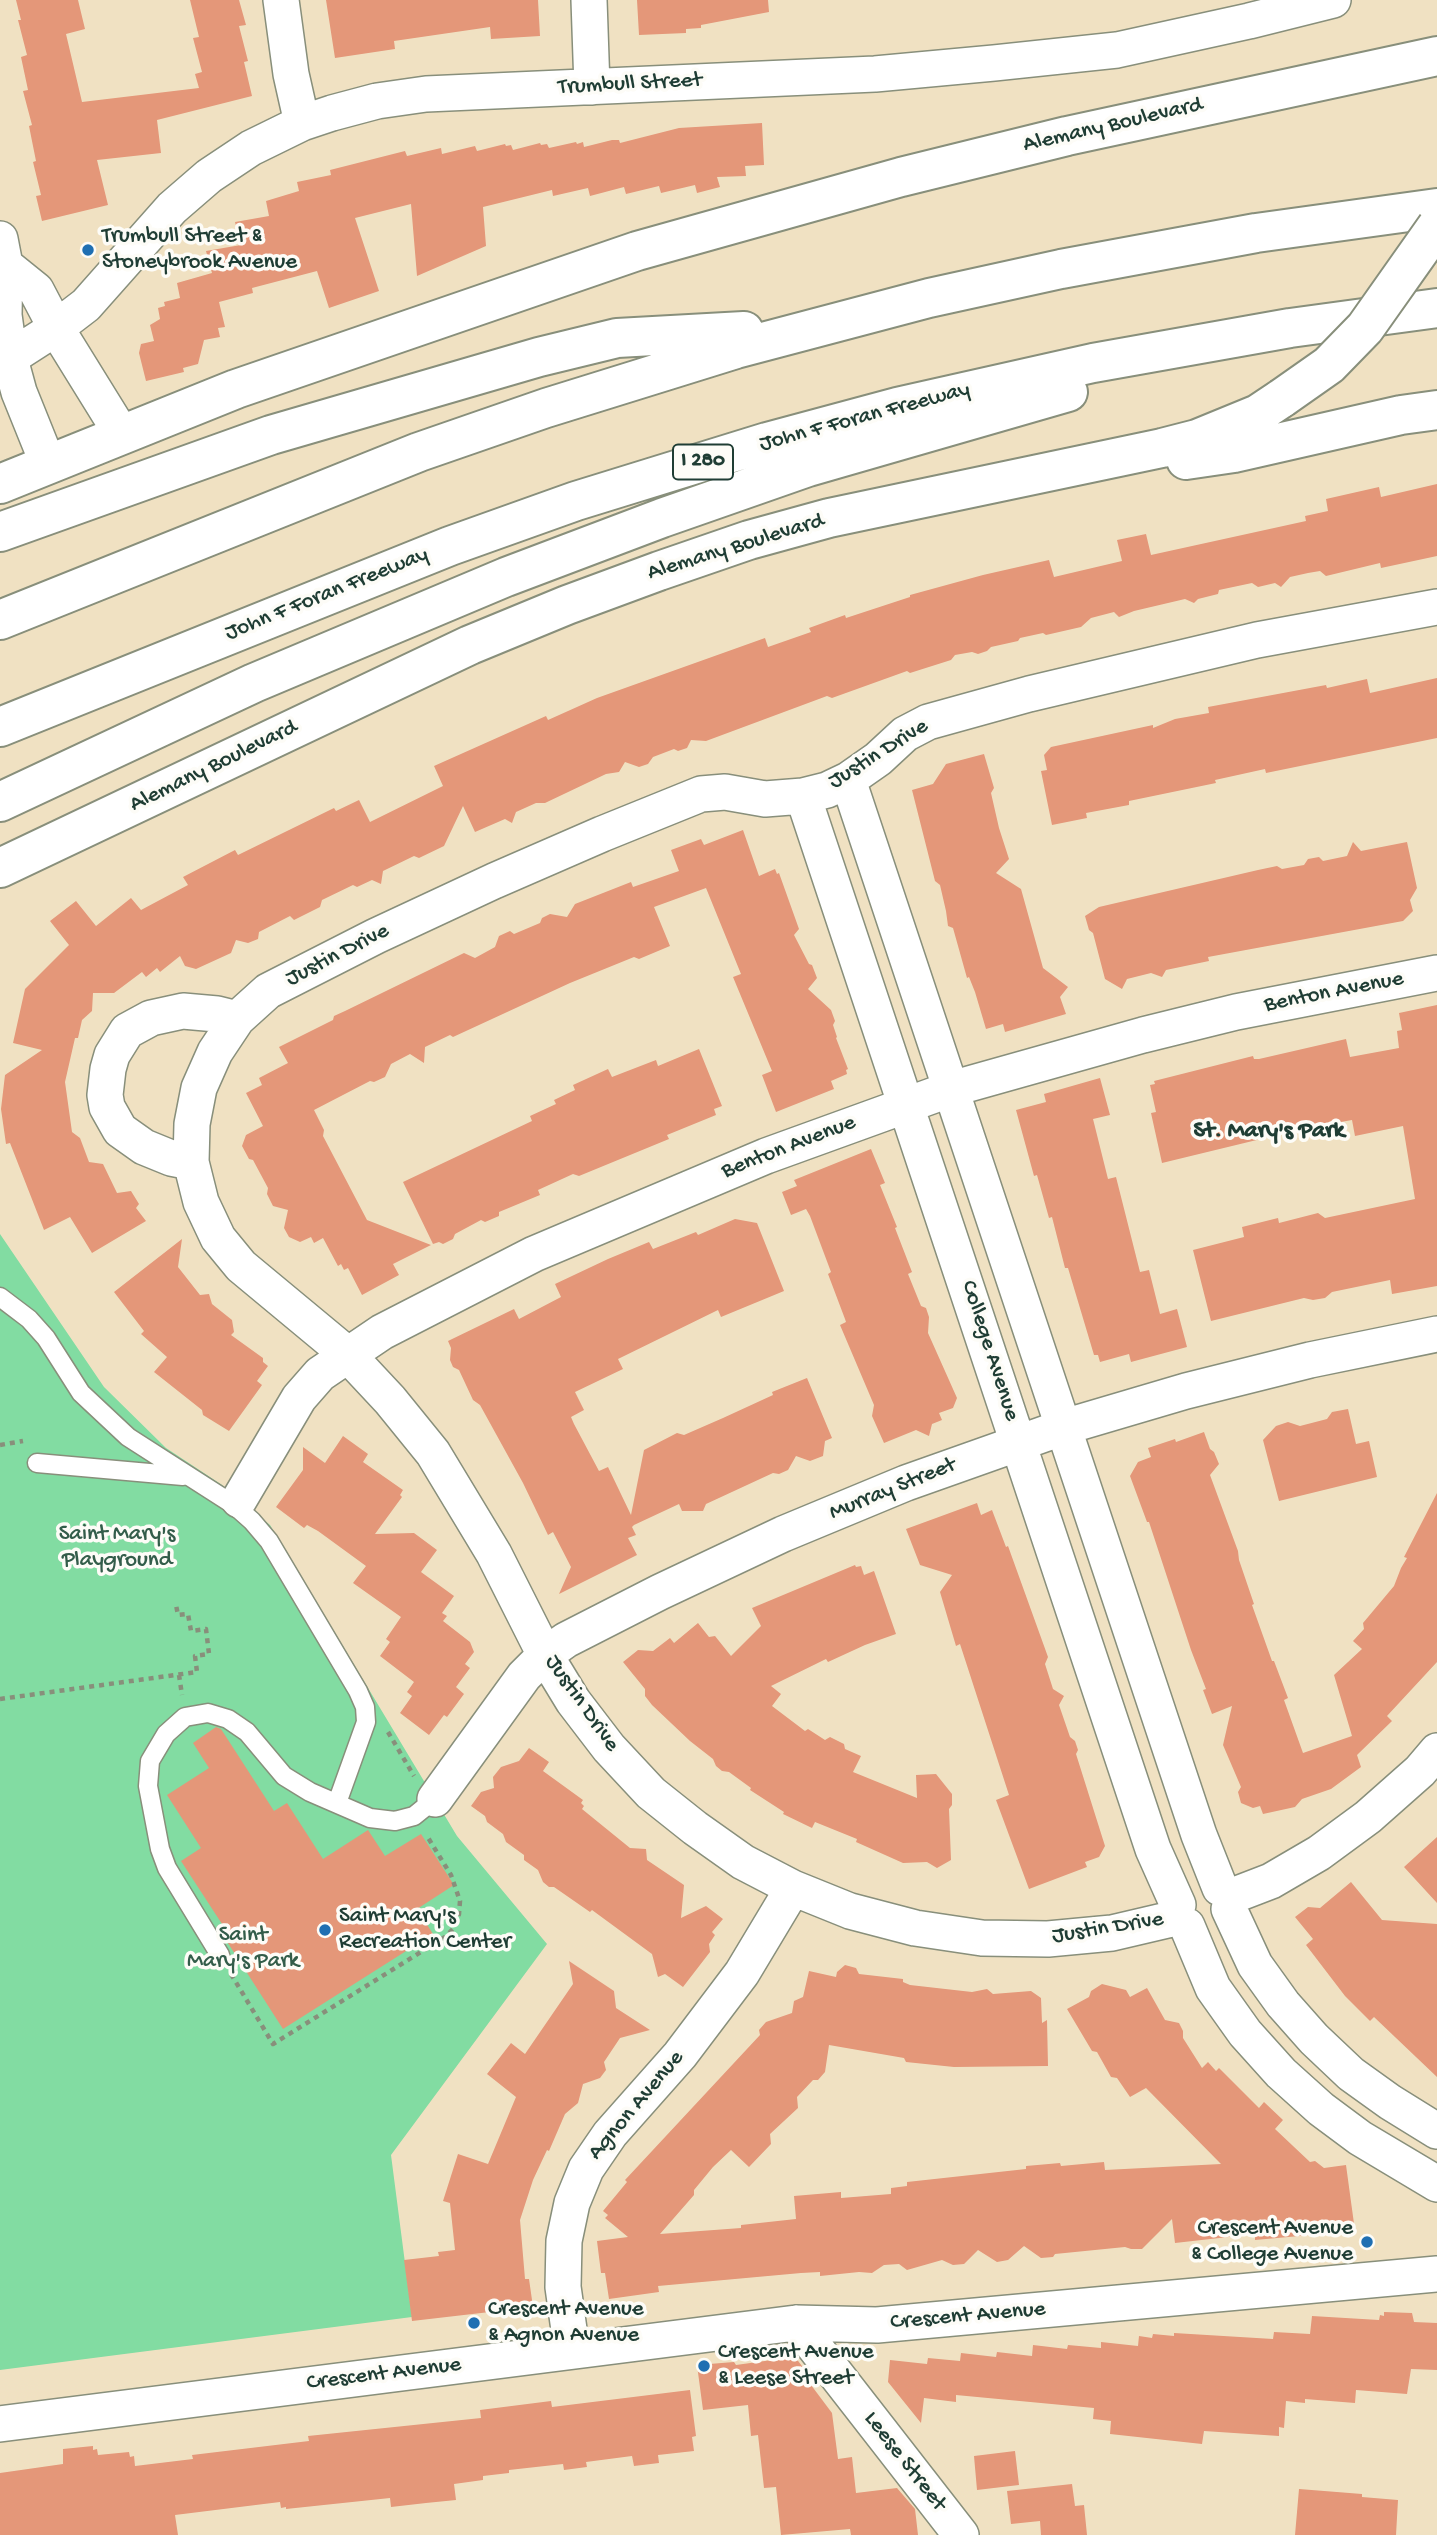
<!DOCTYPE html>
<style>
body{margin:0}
canvas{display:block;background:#f0e1c2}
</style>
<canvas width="1437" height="2535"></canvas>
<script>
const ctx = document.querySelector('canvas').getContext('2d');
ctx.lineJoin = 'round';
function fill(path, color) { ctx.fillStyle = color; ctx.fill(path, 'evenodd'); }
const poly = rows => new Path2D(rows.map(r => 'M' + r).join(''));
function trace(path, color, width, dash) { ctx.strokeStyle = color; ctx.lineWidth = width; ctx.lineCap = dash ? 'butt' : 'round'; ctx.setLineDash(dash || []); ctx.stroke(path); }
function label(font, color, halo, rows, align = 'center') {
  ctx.font = font + ' "Gochi Hand",sans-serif'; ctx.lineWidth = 7; ctx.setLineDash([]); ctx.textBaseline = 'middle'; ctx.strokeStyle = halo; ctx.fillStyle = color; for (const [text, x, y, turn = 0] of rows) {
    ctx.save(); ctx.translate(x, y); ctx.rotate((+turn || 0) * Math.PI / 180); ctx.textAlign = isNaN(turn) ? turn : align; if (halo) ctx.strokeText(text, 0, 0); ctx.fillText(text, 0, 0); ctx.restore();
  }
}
fill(poly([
 [0,1234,104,1387,166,1448,222,1485,270,1525,457,1836,547,1944,391,2155,412,2317,0,2370]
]), '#82dca2');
fill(poly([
 [16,0,78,0,85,29,66,34,82,102,199,88,195,74,202,72,193,38,199,37,190,0,239,0,246,25,239,26,248,61,244,62,252,96,157,120,161,153,97,160,108,205,42,221,36,196,41,195,33,162,36,161,29,126,32,125,23,91,28,90,21,57,27,55,18,20,21,20],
 [326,0,538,0,540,36,491,39,490,27,394,41,395,49,335,58],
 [637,0,768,0,769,12,701,25,701,28,686,29,686,33,639,35],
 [762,123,764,165,745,166,746,176,717,177,720,187,697,193,695,185,661,193,659,186,626,194,624,187,590,196,588,188,553,196,552,190,483,207,486,246,417,276,411,204,355,218,379,291,329,308,317,271,252,288,253,293,219,302,225,327,218,328,220,337,204,340,198,364,183,368,184,372,146,381,139,353,141,344,154,341,150,325,160,319,158,308,165,306,164,302,180,298,177,283,212,273,206,251,241,245,235,222,269,216,266,201,299,191,297,182,331,175,330,170,405,151,407,156,441,148,442,154,475,146,477,151,505,144,506,146,511,145,513,150,540,143,541,145,547,144,549,148,576,142,577,144,583,142,584,147,612,140,619,140,620,143,679,128],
 [1437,484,1437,556,1381,568,1380,563,1326,576,1320,571,1308,573,1290,577,1281,587,1275,583,1258,587,1252,583,1219,590,1218,594,1198,599,1194,603,1185,599,1134,611,1119,617,1114,612,1091,618,1081,627,1046,635,1043,633,1020,638,1018,641,991,647,987,651,978,654,972,652,955,655,951,660,910,673,907,671,832,698,827,696,706,741,691,740,687,748,678,751,674,749,653,757,648,764,639,767,625,762,619,772,606,774,545,803,536,803,516,812,512,823,505,819,475,832,463,806,444,846,419,858,414,856,383,871,381,884,372,880,357,887,353,885,322,900,320,907,294,920,290,916,259,932,258,939,248,943,236,940,231,953,196,969,185,966,180,956,160,972,157,968,146,977,142,972,114,993,93,993,92,1011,82,1020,78,1038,75,1038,65,1082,72,1132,80,1138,89,1162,103,1164,117,1193,131,1191,139,1204,136,1208,146,1221,92,1253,70,1217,44,1230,10,1143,6,1144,1,1109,5,1075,42,1050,13,1043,25,989,69,945,50,921,76,901,96,926,131,898,141,910,188,885,183,877,235,850,238,855,334,808,336,811,359,800,370,822,443,786,434,766,546,716,548,720,597,698,765,638,768,647,811,632,809,628,845,615,846,618,910,597,910,595,983,575,1049,560,1054,577,1122,561,1117,540,1146,534,1151,555,1306,521,1305,516,1328,511,1326,499,1379,487,1381,497],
 [1437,678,1437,738,1266,773,1265,769,1215,780,1216,783,1129,801,1129,805,1086,813,1087,818,1052,825,1041,771,1047,770,1044,755,1051,747,1153,725,1153,728,1175,719,1209,713,1208,707,1326,685,1327,688,1367,679,1370,693],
 [984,754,994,788,991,793,999,828,1009,859,996,873,1021,889,1043,968,1068,987,1060,997,1066,1014,1005,1032,1003,1024,986,1029,975,992,969,977,967,978,953,928,948,926,946,911,940,885,935,881,912,790,933,784,946,764],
 [743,830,759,876,775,869,777,874,779,873,799,929,794,935,809,964,812,965,817,978,808,989,831,1010,835,1021,833,1025,837,1037,836,1038,848,1069,846,1070,847,1074,831,1081,834,1089,776,1112,762,1075,772,1071,733,977,741,974,706,888,654,907,670,946,639,959,634,957,570,983,453,1037,450,1035,425,1047,424,1063,410,1054,391,1064,385,1077,374,1082,370,1081,314,1110,324,1130,323,1136,367,1220,431,1245,393,1264,399,1275,362,1295,348,1268,344,1270,341,1264,338,1266,323,1238,314,1243,311,1237,300,1242,289,1237,284,1228,288,1210,273,1206,267,1194,268,1188,253,1160,249,1159,242,1146,246,1135,263,1126,246,1093,262,1085,259,1078,288,1063,279,1047,333,1020,334,1016,345,1011,464,953,475,958,495,947,499,936,510,931,514,934,540,923,542,918,550,914,567,917,575,904,631,882,633,887,679,871,671,850,701,839,704,845],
 [1353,842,1361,851,1407,842,1417,888,1410,900,1413,911,1403,921,1208,957,1209,961,1166,970,1162,977,1151,973,1127,979,1122,989,1105,979,1093,933,1089,930,1085,916,1099,907,1258,870,1277,866,1282,869,1304,865,1308,859,1319,857,1323,861,1347,856],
 [1437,1005,1437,1286,1392,1294,1390,1280,1332,1292,1325,1298,1313,1300,1304,1298,1211,1321,1193,1250,1244,1237,1242,1227,1278,1218,1279,1223,1318,1213,1325,1218,1415,1199,1403,1126,1355,1136,1352,1120,1335,1123,1335,1121,1162,1163,1151,1113,1156,1112,1150,1085,1155,1084,1154,1081,1253,1056,1254,1059,1259,1059,1346,1039,1350,1057,1399,1048,1397,1031,1402,1030,1399,1013],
 [699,1049,722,1106,714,1109,716,1115,667,1135,669,1139,579,1176,573,1174,538,1190,540,1195,499,1212,499,1216,485,1222,481,1220,455,1234,453,1239,443,1244,439,1242,433,1244,403,1182,532,1121,530,1116,556,1104,554,1100,575,1090,573,1085,608,1069,612,1077,656,1060,658,1066],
 [1100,1078,1110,1115,1093,1119,1108,1179,1116,1177,1140,1272,1149,1270,1160,1314,1177,1309,1187,1347,1131,1362,1129,1354,1100,1362,1098,1355,1094,1355,1068,1268,1065,1268,1052,1217,1049,1218,1037,1175,1034,1176,1016,1110,1046,1102,1044,1094],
 [871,1149,885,1183,880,1185,897,1227,895,1228,912,1272,908,1274,921,1306,926,1308,929,1317,928,1333,957,1398,953,1408,939,1413,942,1420,932,1424,929,1436,916,1430,884,1443,872,1416,874,1405,840,1325,846,1322,845,1319,828,1274,831,1272,810,1216,806,1209,791,1215,782,1192,797,1186,794,1180],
 [735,1219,757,1223,784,1291,721,1317,718,1310,618,1359,623,1369,575,1392,584,1410,571,1417,574,1424,599,1471,608,1467,631,1515,644,1450,677,1433,684,1435,723,1418,773,1395,772,1392,807,1378,832,1438,825,1441,823,1456,810,1461,796,1456,788,1470,779,1474,773,1473,706,1504,703,1511,682,1511,679,1504,634,1525,632,1527,636,1535,628,1538,637,1555,559,1594,571,1567,553,1532,548,1535,523,1483,480,1405,473,1400,459,1370,453,1367,450,1360,451,1348,448,1341,514,1309,519,1319,561,1297,555,1284,608,1259,649,1242,653,1249,696,1232,698,1235],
 [182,1239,178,1267,200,1295,209,1294,212,1304,232,1320,234,1332,231,1335,263,1358,263,1362,268,1366,257,1381,262,1385,229,1431,203,1415,202,1410,154,1372,167,1357,141,1334,144,1331,114,1292],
 [1348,1409,1356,1444,1369,1441,1377,1477,1279,1501,1263,1440,1276,1426,1288,1422,1300,1426,1327,1419,1332,1412],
 [1204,1432,1210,1449,1214,1452,1219,1464,1210,1475,1238,1551,1239,1560,1254,1604,1252,1605,1272,1661,1274,1661,1288,1698,1284,1700,1303,1753,1352,1736,1334,1675,1362,1649,1353,1641,1364,1629,1363,1623,1394,1586,1401,1568,1407,1558,1404,1557,1437,1493,1437,1662,1387,1716,1392,1721,1357,1755,1361,1767,1331,1789,1302,1799,1295,1807,1263,1814,1260,1806,1253,1808,1241,1803,1238,1792,1241,1787,1223,1745,1232,1706,1212,1714,1203,1690,1206,1689,1191,1650,1149,1522,1147,1522,1130,1476,1138,1462,1151,1457,1148,1448,1175,1439,1176,1442],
 [343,1436,368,1454,363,1462,403,1490,400,1495,402,1497,375,1534,414,1533,437,1550,421,1572,454,1596,442,1613,447,1616,443,1621,470,1642,474,1652,465,1664,470,1668,456,1687,464,1694,447,1717,444,1715,429,1735,400,1713,412,1696,407,1692,414,1682,380,1656,390,1642,386,1639,401,1617,353,1583,366,1566,318,1531,307,1525,304,1528,276,1507,303,1470,303,1447,325,1463],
 [977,1503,981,1515,992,1510,1006,1547,1008,1546,1048,1657,1045,1664,1053,1689,1064,1696,1059,1705,1070,1737,1075,1741,1078,1750,1076,1754,1105,1846,1099,1857,1085,1862,1087,1867,1029,1889,996,1800,1009,1795,960,1644,956,1646,940,1592,952,1575,920,1565,906,1529],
 [855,1565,856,1567,861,1566,864,1575,874,1571,896,1634,865,1645,828,1662,826,1659,771,1686,781,1694,772,1706,805,1731,808,1729,825,1740,830,1737,844,1744,845,1749,861,1756,853,1772,917,1798,916,1775,936,1774,952,1794,952,1805,949,1809,951,1860,937,1868,927,1862,903,1863,856,1842,857,1839,815,1822,812,1828,783,1814,784,1812,750,1790,751,1788,729,1772,722,1771,716,1766,713,1759,690,1741,652,1705,645,1696,645,1689,623,1662,638,1650,653,1651,670,1638,674,1643,698,1623,709,1637,715,1636,731,1656,761,1626,752,1608],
 [216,1727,221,1729,274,1811,287,1803,323,1859,368,1830,385,1856,421,1834,454,1885,417,1909,433,1934,283,2029,217,1926,222,1924,181,1861,201,1848,167,1795,209,1768,193,1743],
 [529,1748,549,1762,543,1771,583,1800,581,1803,584,1806,582,1809,630,1848,646,1849,647,1860,684,1885,681,1918,706,1906,723,1919,712,1932,715,1935,709,1944,710,1952,683,1987,665,1974,658,1977,652,1954,592,1910,590,1912,554,1887,549,1887,543,1882,538,1870,524,1860,524,1855,506,1842,503,1834,487,1822,485,1816,471,1806,481,1792,494,1788,493,1777,501,1767,519,1761],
 [1437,1837,1437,1903,1404,1867],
 [1351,1882,1382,1920,1437,1924,1437,2077,1374,2017,1370,2021,1345,1996,1306,1945,1313,1939,1295,1917,1308,1907,1320,1908],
 [569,1961,614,1991,616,2008,650,2030,620,2038,604,2062,606,2070,600,2078,583,2084,578,2103,565,2114,549,2151,547,2150,533,2180,520,2220,525,2279,529,2279,533,2307,412,2321,404,2260,439,2256,438,2252,455,2250,450,2203,443,2201,458,2154,488,2164,516,2097,487,2074,511,2043,525,2054,573,1984],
 [845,1965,856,1968,859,1974,903,1979,903,1982,910,1985,972,1992,987,1989,993,1994,1031,1991,1041,1998,1042,2023,1047,2020,1048,2066,954,2067,906,2062,904,2058,829,2045,825,2072,818,2080,813,2080,797,2097,798,2108,770,2134,771,2144,749,2167,731,2150,713,2167,694,2190,694,2195,660,2234,741,2228,741,2225,796,2219,794,2196,841,2192,841,2198,891,2194,891,2188,907,2186,907,2182,1026,2169,1026,2166,1060,2163,1061,2166,1104,2162,1105,2170,1221,2164,1146,2088,1130,2097,1117,2078,1111,2077,1097,2052,1092,2051,1067,2009,1089,1997,1091,1991,1102,1984,1126,1990,1130,1997,1147,1988,1165,2020,1179,2023,1183,2031,1183,2038,1202,2068,1208,2062,1216,2071,1219,2068,1259,2108,1264,2102,1283,2120,1275,2129,1310,2162,1315,2161,1324,2168,1346,2165,1355,2231,1255,2240,1255,2234,1175,2243,1172,2219,1142,2249,1131,2249,1125,2247,1055,2254,1053,2257,1041,2258,1024,2246,1008,2260,997,2262,978,2250,964,2264,953,2265,942,2260,907,2270,899,2264,884,2265,872,2273,859,2272,820,2276,820,2272,801,2273,658,2286,659,2292,609,2299,605,2273,601,2273,597,2241,628,2237,605,2218,608,2215,603,2211,627,2182,625,2180,760,2035,759,2030,766,2022,792,2013,794,2001,803,1997,809,1971,836,1977,837,1972],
 [1384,2312,1412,2313,1414,2322,1437,2323,1437,2370,1411,2369,1407,2394,1356,2390,1355,2403,1305,2399,1305,2403,1286,2401,1284,2428,1279,2427,1279,2436,1204,2431,1202,2444,1110,2434,1111,2421,1093,2419,1094,2408,956,2395,956,2402,924,2398,921,2423,888,2382,890,2360,927,2364,928,2358,960,2361,961,2353,996,2357,997,2352,1032,2356,1033,2345,1067,2349,1068,2345,1101,2348,1101,2342,1138,2346,1139,2336,1152,2338,1153,2334,1174,2336,1174,2333,1273,2339,1274,2332,1310,2334,1312,2316,1379,2320,1380,2315,1384,2316],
 [792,2353,805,2370,802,2373,832,2413,838,2459,852,2457,856,2493,897,2488,915,2509,918,2535,851,2535,850,2529,781,2535,776,2487,764,2488,758,2435,751,2436,748,2405,703,2410,697,2365,734,2362,736,2365,772,2360,772,2355],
 [690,2390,696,2436,692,2437,694,2451,658,2455,659,2463,634,2466,632,2456,586,2462,587,2467,564,2470,563,2464,509,2470,509,2473,483,2476,483,2480,454,2484,456,2500,426,2503,391,2507,390,2498,286,2509,286,2507,281,2508,280,2502,175,2515,178,2535,0,2535,0,2473,63,2464,63,2449,93,2446,93,2450,97,2449,98,2455,129,2452,130,2457,134,2456,135,2466,193,2459,192,2455,309,2441,308,2436,481,2418,480,2410,551,2401,552,2407],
 [1015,2451,1019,2485,977,2490,974,2456],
 [1072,2484,1075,2506,1084,2505,1087,2535,1041,2535,1040,2521,1011,2524,1007,2491],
 [1299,2489,1362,2494,1362,2497,1398,2500,1396,2535,1295,2535]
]), '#e49779');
const service = poly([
 [0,1297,29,1319,46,1338,81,1393,128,1437,234,1505,252,1521,269,1541,358,1691,365,1707,366,1722,337,1803],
 [37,1463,183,1476],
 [220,1955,167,1868,160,1849,148,1786,150,1761,166,1734,185,1717,208,1713,228,1719,247,1732,284,1776,310,1792,370,1818,395,1821,414,1816,435,1799]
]);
const minor = poly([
 [281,0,291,74,302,123],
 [589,0,592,87],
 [0,239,5,265,4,315,10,359,19,392,48,464],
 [5,265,36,290,56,328,121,433],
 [0,364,56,328,86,305,172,208,209,176,251,148,302,123,332,113,377,101,426,94,875,74,994,63,1117,50,1249,21,1333,0],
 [848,780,1199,1835,1220,1888],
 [803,796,1153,1849,1178,1905],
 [191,1162,171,1158,144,1147,120,1130,107,1107,105,1095,108,1069,112,1055,127,1031,151,1018,183,1011,217,1014,237,1019],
 [239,1500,299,1398,320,1374,382,1332,534,1254,766,1156,951,1089,1143,1035,1236,1012,1437,973],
 [435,1799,524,1676,545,1655,566,1640,660,1592,783,1534,906,1483,1064,1427,1186,1391,1310,1360,1437,1334],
 [1232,1896,1271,1881,1319,1853,1368,1817,1420,1771,1437,1751],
 [1229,1909,1255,1965,1283,2004,1314,2039,1351,2074,1390,2102,1437,2131],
 [1176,1918,1112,1933,1048,1939,982,1938,915,1928,850,1911,793,1888,743,1862,695,1828,651,1793,609,1748,573,1701,545,1655,494,1554,433,1453,390,1400,347,1354,241,1266,218,1238,201,1202,191,1162,192,1124,199,1088,215,1052,237,1019,268,991,376,936,494,881,602,834,701,794,725,792,765,799,803,796,827,790,848,780,878,759,905,734,928,722,1029,694,1257,640,1437,607],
 [1187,1926,1213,1988,1245,2033,1281,2073,1321,2109,1360,2138,1437,2184],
 [796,2323,961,2535],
 [572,2351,563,2287,564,2241,572,2203,586,2169,610,2134,680,2055,742,1973,793,1888],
 [0,2424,796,2323,877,2325,1437,2274]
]);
const primary = poly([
 [1186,460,1234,453,1401,415,1437,410],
 [0,484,236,389,637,251,901,177,1067,136,1437,56],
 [0,868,470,645,567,605,659,571,749,540,829,518,1162,448,1197,439,1258,414,1282,398]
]);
const motorway = poly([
 [0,532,271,435,539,357,617,338,744,331],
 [0,620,419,452,546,408,736,349,929,298,1061,269,1256,233,1437,208],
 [0,727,450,546,576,501,767,442,897,407,1093,363,1290,328,1437,308],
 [0,802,254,683,506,577,662,518,808,467,1068,392]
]);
trace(service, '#888f7b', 21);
trace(minor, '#888f7b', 38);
trace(primary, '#888f7b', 42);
trace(motorway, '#888f7b', 42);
trace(poly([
 [0,1445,23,1441],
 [179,1675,182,1695],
 [0,1699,197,1672,195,1656,209,1654,206,1629,191,1631,188,1614,178,1615,176,1605],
 [388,1732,414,1776],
 [231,1974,273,2044,445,1937,455,1927,459,1914,460,1901,451,1875,427,1836]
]), '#888f7b', 4.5, [5, 5]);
trace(service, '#fff', 18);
trace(minor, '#fff', 35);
trace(primary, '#fff', 38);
trace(motorway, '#fff', 38);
const primaryBridge = poly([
 [1282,398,1329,365,1365,328,1437,226]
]);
trace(primaryBridge, '#888f7b', 42, []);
trace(primaryBridge, '#fff', 38);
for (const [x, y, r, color] of [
 [88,250,7,"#1f6fb2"],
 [325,1930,7,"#1f6fb2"],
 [1367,2242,7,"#1f6fb2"],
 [474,2323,7,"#1f6fb2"],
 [704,2366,7,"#1f6fb2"]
]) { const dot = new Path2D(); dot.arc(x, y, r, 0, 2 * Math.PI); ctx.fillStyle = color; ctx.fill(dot); trace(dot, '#fdfcf7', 2.5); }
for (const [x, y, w] of [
 [703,462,60]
]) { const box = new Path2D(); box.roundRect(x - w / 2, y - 17.5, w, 35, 5); ctx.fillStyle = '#fdfcf7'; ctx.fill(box); trace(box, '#1f3d34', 2); }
label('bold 21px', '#1f3d34', null, [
 ["I 280",703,462]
]);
label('23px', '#1f3d34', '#fdfcf7', [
 ["Trumbull Street",630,85,-3],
 ["Alemany Boulevard",1113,126,-13],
 ["John F Foran Freeway",865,418,-15],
 ["Alemany Boulevard",736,548,-17],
 ["John F Foran Freeway",327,595,-22],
 ["Justin Drive",879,755,-32],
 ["Alemany Boulevard",214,767,-26],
 ["Justin Drive",338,956,-27],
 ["Benton Avenue",1334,993,-11],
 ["Benton Avenue",789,1148,-21],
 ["College Avenue",989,1351,72],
 ["Murray Street",893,1490,-22],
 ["Justin Drive",581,1704,55],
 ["Justin Drive",1108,1929,-9],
 ["Agnon Avenue",637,2106,-50],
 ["Crescent Avenue",968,2317,-5],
 ["Crescent Avenue",384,2375,-7],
 ["Leese Street",904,2462,52]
]);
label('23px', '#1f3d34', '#fdfcf7', [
 ["Trumbull Street &",102,237],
 ["Stoneybrook Avenue",102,263],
 ["Saint Mary's",339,1917],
 ["Recreation Center",339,1943],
 ["Crescent Avenue",1353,2229,"right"],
 ["& College Avenue",1353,2255,"right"],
 ["Crescent Avenue",488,2310],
 ["& Agnon Avenue",488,2336],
 ["Crescent Avenue",718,2353],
 ["& Leese Street",718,2379]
], 'left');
label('23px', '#335d4a', '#fdfcf7', [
 ["Saint Mary's",117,1535],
 ["Playground",117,1561],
 ["Saint",243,1936],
 ["Mary's Park",243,1962]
]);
label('bold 24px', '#1f3d34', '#fdfcf7', [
 ["St. Mary's Park",1269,1132]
]);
</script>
